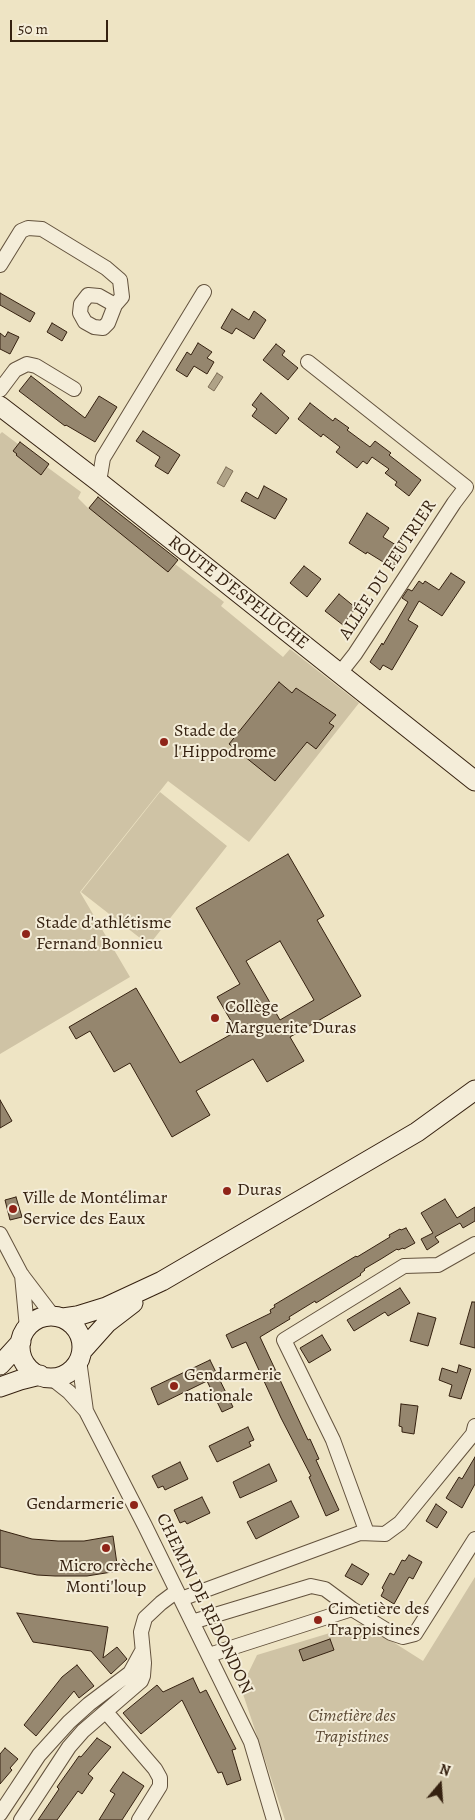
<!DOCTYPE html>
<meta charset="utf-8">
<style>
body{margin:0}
#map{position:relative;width:475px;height:1820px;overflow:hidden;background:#eee4c4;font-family:Alegreya,serif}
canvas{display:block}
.north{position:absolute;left:415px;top:1760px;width:50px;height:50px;-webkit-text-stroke:4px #f4edd9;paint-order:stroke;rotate:18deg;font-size:14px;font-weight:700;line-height:20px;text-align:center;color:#352110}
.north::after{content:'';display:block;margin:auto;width:18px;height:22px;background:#352110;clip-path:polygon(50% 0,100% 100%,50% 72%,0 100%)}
.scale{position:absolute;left:10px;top:20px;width:98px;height:22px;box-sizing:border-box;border:2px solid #352110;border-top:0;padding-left:6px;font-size:15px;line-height:18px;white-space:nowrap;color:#352110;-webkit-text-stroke:4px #f4edd9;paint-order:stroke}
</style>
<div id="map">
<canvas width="475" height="1820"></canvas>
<div class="north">N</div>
<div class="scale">50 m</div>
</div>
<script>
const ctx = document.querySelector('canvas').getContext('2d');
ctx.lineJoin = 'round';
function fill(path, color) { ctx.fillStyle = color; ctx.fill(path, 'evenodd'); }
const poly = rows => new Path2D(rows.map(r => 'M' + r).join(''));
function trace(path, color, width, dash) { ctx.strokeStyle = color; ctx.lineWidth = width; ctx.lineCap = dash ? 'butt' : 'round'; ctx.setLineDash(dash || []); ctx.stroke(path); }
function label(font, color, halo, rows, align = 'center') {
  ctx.font = font + ' Alegreya,serif'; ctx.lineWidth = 4; ctx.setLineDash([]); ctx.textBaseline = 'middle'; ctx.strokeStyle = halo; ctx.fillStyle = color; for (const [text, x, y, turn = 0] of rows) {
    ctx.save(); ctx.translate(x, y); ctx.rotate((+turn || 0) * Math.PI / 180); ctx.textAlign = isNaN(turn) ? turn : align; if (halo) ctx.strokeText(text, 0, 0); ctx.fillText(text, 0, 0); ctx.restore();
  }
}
fill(poly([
 [2,432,18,444,20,442,49,464,47,467,81,492,78,498,88,508,98,497,123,516,178,560,175,564,224,602,221,606,283,657,290,649,359,703,249,842,168,781,80,892,130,977,0,1054,0,434],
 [160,792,227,846,149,945,81,892],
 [475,1577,475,1820,285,1820,241,1688,257,1655,363,1623,423,1661]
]), '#cfc3a5');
const water = poly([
 [217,373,223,377,214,391,208,387,217,373],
 [226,467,233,471,224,487,217,483,226,467]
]);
fill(water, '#afa287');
trace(water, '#7e6e57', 1);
const building = poly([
 [0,293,35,313,30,322,0,305,0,293],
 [232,309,249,320,254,311,266,320,254,339,236,328,232,334,221,328,232,309],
 [52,323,67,332,62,341,47,332,52,323],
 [8,332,19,337,10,354,0,349,0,333,5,337,8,332],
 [198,343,212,352,207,358,214,362,207,374,194,366,187,377,176,370,187,352,191,355,198,343],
 [276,344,285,351,282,355,298,368,288,380,263,360,276,344],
 [31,376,85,418,99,396,117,407,95,442,66,425,65,426,19,391,31,376],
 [261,393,289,418,276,434,252,416,257,409,252,405,261,393],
 [310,403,333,421,335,418,349,428,347,430,370,447,375,441,391,453,389,455,421,480,409,496,395,485,397,482,385,473,389,469,372,457,367,464,363,461,357,468,336,452,340,447,323,434,321,437,298,419,310,403],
 [143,431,180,455,168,474,155,466,160,457,136,441,143,431],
 [20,442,49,464,41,475,16,455,17,454,13,451,20,442],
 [264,486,287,499,275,519,241,501,246,492,258,499,264,486],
 [98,497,178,560,168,572,89,508,98,497],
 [367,513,389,528,383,537,404,550,393,568,367,552,366,554,349,543,367,513],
 [304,566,321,579,307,597,290,583,304,566],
 [451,573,465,582,442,616,419,601,408,620,418,626,392,670,383,665,380,670,370,662,382,643,383,645,408,602,402,598,408,589,412,591,419,581,423,584,425,581,439,590,451,573],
 [339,594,356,608,343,625,325,611,339,594],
 [279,682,292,693,296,688,336,715,329,723,334,726,316,749,307,742,275,781,229,744,279,682],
 [288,854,324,916,317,920,361,996,290,1037,304,1061,267,1082,253,1059,196,1091,210,1115,172,1137,130,1063,114,1072,90,1031,76,1039,69,1027,136,988,180,1063,237,1031,217,997,240,984,196,908,288,854],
 [280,941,314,1000,280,1020,246,961,280,941],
 [0,1100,12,1121,0,1128,0,1100],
 [16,1197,22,1217,10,1220,5,1200,16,1197],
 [445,1199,457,1218,475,1207,475,1221,463,1228,460,1223,435,1237,439,1242,427,1250,421,1239,433,1233,421,1213,445,1199],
 [406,1228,415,1243,404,1249,403,1248,398,1250,397,1249,381,1259,364,1269,365,1270,360,1274,361,1275,316,1303,315,1301,289,1317,290,1319,260,1337,308,1440,310,1439,319,1459,316,1460,339,1510,326,1516,309,1477,311,1476,281,1418,246,1342,232,1348,226,1335,271,1313,270,1310,275,1307,274,1305,356,1256,357,1257,390,1237,389,1235,400,1229,401,1230,406,1228],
 [400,1288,410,1303,388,1316,385,1312,354,1331,347,1320,400,1288],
 [472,1302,475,1302,475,1348,460,1344,472,1302],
 [418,1313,436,1318,428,1346,410,1341,418,1313],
 [322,1335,331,1350,309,1363,300,1348,322,1335],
 [210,1360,233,1407,222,1412,207,1381,158,1405,151,1388,210,1360],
 [459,1365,471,1369,461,1399,449,1396,452,1385,439,1380,442,1368,457,1373,459,1365],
 [401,1404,418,1406,414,1434,402,1432,402,1427,399,1426,401,1404],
 [248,1427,254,1440,249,1442,251,1446,217,1462,209,1446,248,1427],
 [475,1457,475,1484,462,1508,446,1498,459,1477,462,1479,475,1457],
 [180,1462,188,1479,165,1490,163,1486,158,1488,152,1476,180,1462],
 [269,1464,277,1481,240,1498,233,1482,269,1464],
 [202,1497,210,1513,187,1524,185,1521,180,1523,174,1510,202,1497],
 [291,1501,299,1517,256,1539,247,1522,291,1501],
 [436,1504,447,1512,437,1528,426,1521,436,1504],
 [0,1530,32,1539,58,1541,84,1541,113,1536,118,1571,87,1576,55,1576,37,1575,0,1567,0,1530],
 [409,1555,422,1562,413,1579,409,1577,394,1604,381,1596,384,1590,382,1588,390,1573,394,1575,402,1560,405,1561,409,1555],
 [352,1564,369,1574,362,1585,345,1576,352,1564],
 [17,1613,108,1627,103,1658,117,1647,127,1659,111,1674,91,1651,33,1642,17,1613],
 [330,1639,334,1650,303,1661,299,1650,330,1639],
 [77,1665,94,1686,79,1698,74,1691,36,1736,24,1725,62,1677,77,1665],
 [193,1678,200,1693,206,1690,236,1749,232,1750,241,1780,227,1785,222,1772,218,1773,182,1700,141,1734,123,1713,157,1685,163,1692,193,1678],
 [97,1738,111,1747,88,1774,93,1778,82,1794,78,1791,57,1820,38,1820,59,1789,57,1787,72,1766,79,1756,81,1757,97,1738],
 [5,1748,18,1759,10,1768,12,1770,0,1784,0,1754,5,1748],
 [123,1772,144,1786,122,1820,99,1820,115,1794,110,1791,123,1772]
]);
fill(building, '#95866e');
trace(building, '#352110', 1);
const street = poly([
 [0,265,21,231,28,228,42,229,106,268,120,280,122,297,115,305,108,323,103,328,94,327,85,322,80,313,81,304,88,295,99,296,115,305],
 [308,362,466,487,454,503,355,654,340,673],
 [0,390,15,370,27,364,36,366,74,389],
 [99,482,103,458,204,292],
 [0,1234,21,1274,53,1316],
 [22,1275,27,1328],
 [79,1360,86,1411],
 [50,1377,69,1392,86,1411,145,1526,251,1742,274,1820],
 [367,1533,333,1440,284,1340,404,1266,438,1265,475,1244],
 [181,1599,360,1533,385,1534,400,1523,473,1434,475,1426],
 [192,1622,311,1586,325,1589,352,1609,391,1633,403,1637,415,1634,475,1539],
 [209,1655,352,1609],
 [106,1712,155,1769,160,1778,160,1786,139,1820],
 [0,1814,39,1755,69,1722,89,1704,130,1673,142,1651],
 [21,1820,69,1747,83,1731,141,1681,143,1676,144,1663,141,1632,145,1618,161,1603,177,1591]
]);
const secondary = poly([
 [0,406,99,482,475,781],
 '20 1347a31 31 0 1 1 62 0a31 31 0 1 1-62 0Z',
 [63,1318,77,1316,106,1307,162,1281,417,1132,475,1090],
 [82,1351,107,1323,133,1303],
 [0,1365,21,1342],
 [0,1387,20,1380,40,1375]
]);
trace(street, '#63523d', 16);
trace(secondary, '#352110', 21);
trace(street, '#f4edd9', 14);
trace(secondary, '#f4edd9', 19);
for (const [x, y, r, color] of [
 [164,742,5,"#8f2418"],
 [26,934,5,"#8f2418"],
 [215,1018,5,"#8f2418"],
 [227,1191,5,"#8f2418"],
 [13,1209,5,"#8f2418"],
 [174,1386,5,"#8f2418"],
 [134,1505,5,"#8f2418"],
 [106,1548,5,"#8f2418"],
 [318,1620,5,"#8f2418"]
]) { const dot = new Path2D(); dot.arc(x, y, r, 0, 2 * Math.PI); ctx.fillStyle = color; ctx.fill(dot); trace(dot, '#f4edd9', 2); }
label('18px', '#352110', '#f4edd9', [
 ["ALLÉE DU FEUTRIER",388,570,-57],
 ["ROUTE D'ESPELUCHE",238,593,38],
 ["CHEMIN DE REDONDON",204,1604,64]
]);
label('18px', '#352110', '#f4edd9', [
 ["Stade de",174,732],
 ["l'Hippodrome",174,753],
 ["Stade d'athlétisme",36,924],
 ["Fernand Bonnieu",36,945],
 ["Collège",225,1008],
 ["Marguerite Duras",225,1029],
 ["Duras",237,1191],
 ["Ville de Montélimar",23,1199],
 ["Service des Eaux",23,1220],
 ["Gendarmerie",184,1376],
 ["nationale",184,1397],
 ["Gendarmerie",124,1505,"right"],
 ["Micro crèche",106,1567,"center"],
 ["Monti'loup",106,1588,"center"],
 ["Cimetière des",328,1610],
 ["Trappistines",328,1631]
], 'left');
label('italic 18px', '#5c4a35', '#f4edd9', [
 ["Cimetière des",352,1717],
 ["Trapistines",352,1738]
]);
</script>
